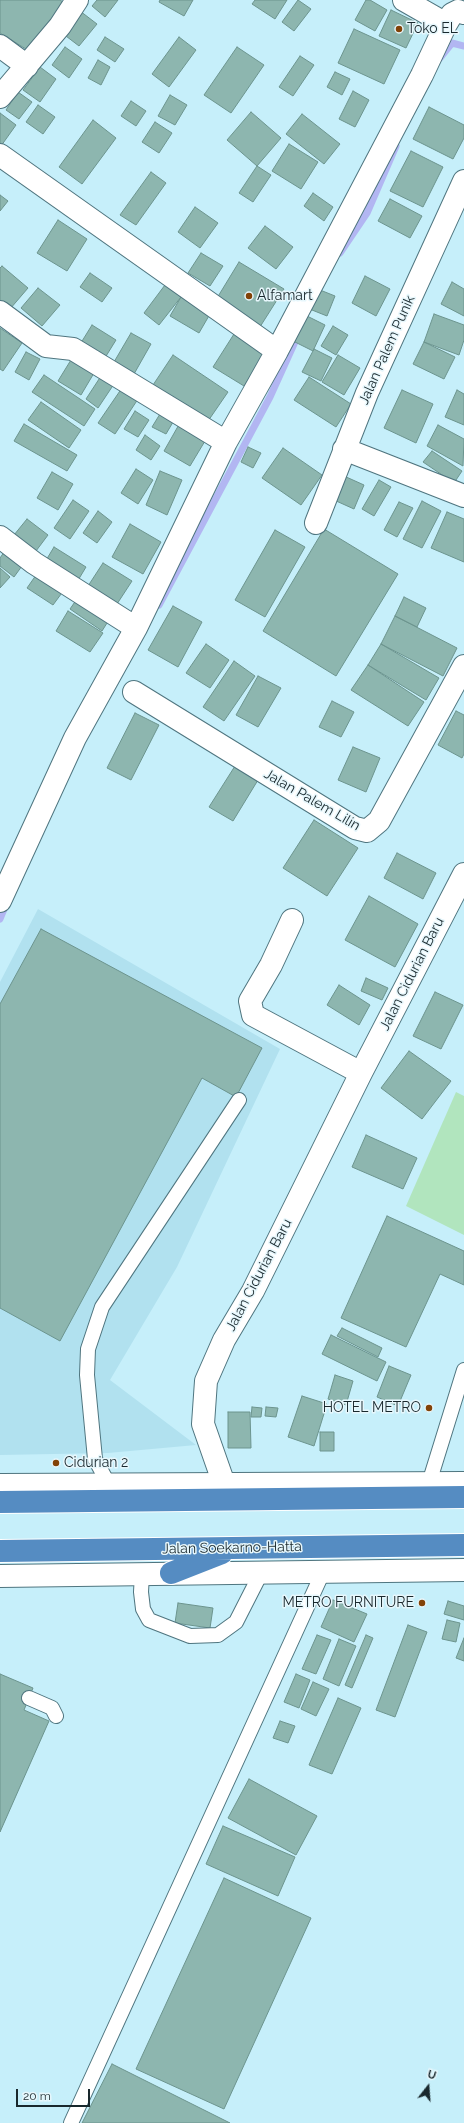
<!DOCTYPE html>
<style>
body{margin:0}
#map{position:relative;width:464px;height:2123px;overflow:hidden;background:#c6effa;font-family:Raleway,sans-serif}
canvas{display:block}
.north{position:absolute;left:408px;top:2067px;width:40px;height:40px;-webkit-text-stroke:3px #e7f7fc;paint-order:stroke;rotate:17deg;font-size:11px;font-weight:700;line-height:16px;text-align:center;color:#19282d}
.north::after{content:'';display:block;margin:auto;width:14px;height:18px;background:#19282d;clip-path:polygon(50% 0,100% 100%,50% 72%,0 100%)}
.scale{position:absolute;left:16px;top:2089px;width:74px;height:18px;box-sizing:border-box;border:2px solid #19282d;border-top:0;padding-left:5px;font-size:12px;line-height:14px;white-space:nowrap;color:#19282d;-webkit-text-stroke:3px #e7f7fc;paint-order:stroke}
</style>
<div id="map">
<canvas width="464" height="2123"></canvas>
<div class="north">U</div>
<div class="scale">20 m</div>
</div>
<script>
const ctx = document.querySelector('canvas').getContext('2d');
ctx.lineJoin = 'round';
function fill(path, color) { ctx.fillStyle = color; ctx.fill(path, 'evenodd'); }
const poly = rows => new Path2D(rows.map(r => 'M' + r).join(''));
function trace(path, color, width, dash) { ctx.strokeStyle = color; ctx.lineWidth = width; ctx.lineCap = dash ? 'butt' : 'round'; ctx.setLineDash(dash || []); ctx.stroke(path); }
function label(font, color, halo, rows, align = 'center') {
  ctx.font = font + ' Raleway,sans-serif'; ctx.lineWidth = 3; ctx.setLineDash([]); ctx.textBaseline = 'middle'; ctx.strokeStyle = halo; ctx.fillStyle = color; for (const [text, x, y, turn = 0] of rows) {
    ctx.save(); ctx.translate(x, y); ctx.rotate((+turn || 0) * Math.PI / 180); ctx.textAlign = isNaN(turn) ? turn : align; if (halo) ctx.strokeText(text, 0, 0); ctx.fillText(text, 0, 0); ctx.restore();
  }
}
fill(poly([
 [38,909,280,1049,177,1267,110,1380,196,1445,108,1453,0,1455,0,982]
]), '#b1e1ef');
fill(poly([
 [456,1092,464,1096,464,1235,406,1206]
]), '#b1e5be');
trace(poly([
 [440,58,452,43,464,46],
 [340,253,367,213,396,146],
 [159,605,270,397,299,333],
 [0,919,7,902]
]), '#b2b6f2', 7);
const building = poly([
 [0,0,60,0,65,3,34,54,0,33,0,0],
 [97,0,118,0,105,17,92,6,97,0],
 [160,0,193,0,184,16,159,2,160,0],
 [255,0,287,0,275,19,252,4,255,0],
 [298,0,311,9,294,31,282,22,298,0],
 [366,0,370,0,387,10,375,31,355,20,366,0],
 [391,10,418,23,406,48,379,36,391,10],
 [80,11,97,24,79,46,62,33,80,11],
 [354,29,400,50,384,84,338,63,354,29],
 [105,37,124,49,115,62,97,50,105,37],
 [179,37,196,50,169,87,152,74,179,37],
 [65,47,82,59,69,78,52,65,65,47],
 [237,47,264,65,231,113,204,95,237,47],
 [300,56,314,65,293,96,279,87,300,56],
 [98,60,110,67,101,85,88,78,98,60],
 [40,67,56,79,40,102,23,90,40,67],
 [335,72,350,79,342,95,327,87,335,72],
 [353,91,369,100,355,127,339,119,353,91],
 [18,92,32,102,19,119,6,110,18,92],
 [170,95,187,105,175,125,158,116,170,95],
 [131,101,146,111,136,126,121,116,131,101],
 [38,105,55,117,43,134,26,122,38,105],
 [429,107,464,125,464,138,453,159,413,139,429,107],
 [251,112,281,138,257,166,227,140,251,112],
 [0,113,16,125,1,146,0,145,0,113],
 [302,114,340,144,324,164,286,134,302,114],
 [93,120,116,138,82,184,59,167,93,120],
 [155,122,172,133,159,153,142,142,155,122],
 [289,144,318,162,301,189,272,171,289,144],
 [411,151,443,167,423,207,390,191,411,151],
 [257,166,271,175,253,202,239,193,257,166],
 [151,172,166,183,136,225,120,215,151,172],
 [313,193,333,207,324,221,304,206,313,193],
 [0,195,8,201,0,211,0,195],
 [390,199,422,216,410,238,378,221,390,199],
 [195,207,218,223,200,248,178,232,195,207],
 [58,220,87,239,67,271,37,253,58,220],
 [265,226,293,247,276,269,248,248,265,226],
 [201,253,223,266,210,286,188,273,201,253],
 [239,262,284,289,258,330,214,303,239,262],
 [2,266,28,288,10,309,0,301,0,268,2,266],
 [90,273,112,288,102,302,80,287,90,273],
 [365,276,390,289,376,316,352,303,365,276],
 [452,282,464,289,464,316,441,304,452,282],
 [165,285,181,297,159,325,144,313,165,285],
 [38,288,60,305,42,326,21,308,38,288],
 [315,288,335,296,327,316,307,308,315,288],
 [181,297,210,314,199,333,170,316,181,297],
 [303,314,325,325,313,351,291,340,303,314],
 [434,314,464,325,464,340,459,355,424,342,434,314],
 [92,325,116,340,103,361,79,346,92,325],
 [333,326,348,335,336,355,321,346,333,326],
 [0,328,22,343,3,371,0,369,0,328],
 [131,333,151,344,134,374,114,362,131,333],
 [234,334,265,354,244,386,213,367,234,334],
 [424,342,455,357,444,379,413,364,424,342],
 [314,349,332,358,321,381,302,372,314,349],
 [26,352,40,359,29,380,15,372,26,352],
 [74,355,97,368,81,395,58,381,74,355],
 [173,355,228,392,206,424,151,388,173,355],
 [338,355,360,368,344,395,322,382,338,355],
 [103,373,116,381,98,408,86,399,103,373],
 [44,375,95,409,84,426,32,392,44,375],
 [309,377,351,404,336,427,294,400,309,377],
 [124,385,140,396,115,434,98,423,124,385],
 [402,390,433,404,416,443,384,428,402,390],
 [457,390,464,394,464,425,445,417,457,390],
 [41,402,81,430,69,448,28,420,41,402],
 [163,409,176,417,166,434,152,427,163,409],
 [135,411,149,420,138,437,124,429,135,411],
 [181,421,208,436,190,466,164,451,181,421],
 [24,424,77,455,67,471,14,441,24,424],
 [438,425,464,439,463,466,427,446,438,425],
 [145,435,160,446,151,460,136,450,145,435],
 [248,447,261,453,253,468,241,462,248,447],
 [283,448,322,475,301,505,262,478,283,448],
 [432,451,462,471,454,483,423,462,432,451],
 [136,469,153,480,138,504,121,493,136,469],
 [160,471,182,480,167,515,146,505,160,471],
 [52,472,73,484,58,510,37,498,52,472],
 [344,476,364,485,354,509,334,500,344,476],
 [379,480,391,487,374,516,362,509,379,480],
 [73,500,89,511,70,539,54,528,73,500],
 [422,501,441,511,422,548,403,539,422,501],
 [399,502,413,508,397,537,384,530,399,502],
 [98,511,112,522,97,543,83,533,98,511],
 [447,512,464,519,464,562,431,548,447,512],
 [27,519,48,535,36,551,14,535,27,519],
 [130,524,161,542,143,574,112,557,130,524],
 [324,529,398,574,336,676,263,631,324,529],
 [275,530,305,547,265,617,235,600,275,530],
 [9,545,27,559,14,577,0,566,0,558,9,545],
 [54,547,86,567,74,587,42,567,54,547],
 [103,563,132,581,117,604,88,586,103,563],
 [0,568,10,577,0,588,0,568],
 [41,568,67,586,53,605,27,588,41,568],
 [81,593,112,615,102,631,70,609,81,593],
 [404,597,426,608,417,627,395,616,404,597],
 [173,606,202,622,178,667,148,650,173,606],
 [68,611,103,633,90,652,56,631,68,611],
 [395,616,457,648,443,676,381,644,395,616],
 [206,644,229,660,210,688,186,673,206,644],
 [381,644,439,678,426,700,368,665,381,644],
 [234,661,255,676,224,721,203,707,234,661],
 [368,665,424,702,408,726,351,690,368,665],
 [258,676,281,688,258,727,236,715,258,676],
 [332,701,354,712,341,737,319,727,332,701],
 [456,711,464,715,464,754,462,758,438,745,456,711],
 [135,713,159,725,131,780,107,768,135,713],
 [353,747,380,758,366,792,338,780,353,747],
 [235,766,258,780,233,821,209,807,235,766],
 [314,820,358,848,327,896,283,868,314,820],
 [397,853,436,873,423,899,384,878,397,853],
 [369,896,418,924,395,967,345,940,369,896],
 [41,929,262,1048,236,1097,202,1078,60,1341,0,1308,0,1004,41,929],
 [366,978,388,988,382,1000,361,991,366,978],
 [339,985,370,1005,359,1025,327,1005,339,985],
 [435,992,463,1005,441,1049,413,1036,435,992],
 [409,1051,451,1081,422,1119,381,1088,409,1051],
 [366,1135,417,1158,403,1189,352,1167,366,1135],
 [387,1216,464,1251,464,1285,440,1274,406,1347,341,1318,387,1216],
 [342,1328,382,1348,378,1357,337,1336,342,1328],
 [331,1335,386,1362,377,1381,322,1354,331,1335],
 [389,1366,411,1375,398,1406,377,1397,389,1366],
 [335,1375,353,1381,346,1405,328,1399,335,1375],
 [302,1396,327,1404,314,1446,288,1437,302,1396],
 [252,1407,262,1408,261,1417,251,1417,252,1407],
 [266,1407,278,1408,276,1417,265,1416,266,1407],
 [228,1412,250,1412,251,1448,228,1448,228,1412],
 [320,1432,334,1432,334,1451,320,1451,320,1432],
 [333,1600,367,1614,354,1642,321,1627,333,1600],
 [448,1601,464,1606,464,1620,444,1614,448,1601],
 [178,1603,213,1608,210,1628,175,1623,178,1603],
 [447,1620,460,1623,456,1642,442,1639,447,1620],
 [408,1625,427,1632,395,1717,376,1710,408,1625],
 [317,1635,331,1640,316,1674,302,1669,317,1635],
 [366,1635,373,1638,352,1688,345,1685,366,1635],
 [464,1638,464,1661,456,1658,464,1638],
 [339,1639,356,1646,339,1686,323,1679,339,1639],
 [0,1674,33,1688,24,1710,49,1721,0,1832,0,1674],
 [296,1674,310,1680,299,1708,284,1702,296,1674],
 [313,1682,329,1689,316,1716,301,1709,313,1682],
 [338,1698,361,1708,332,1774,309,1765,338,1698],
 [280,1721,295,1726,288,1743,273,1738,280,1721],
 [249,1779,317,1816,296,1855,228,1818,249,1779],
 [223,1826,295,1857,278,1896,206,1864,223,1826],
 [224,1878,311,1918,224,2109,136,2069,224,1878],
 [112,2064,230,2123,82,2123,112,2064]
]);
fill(building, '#8db6af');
trace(building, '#6c948e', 1);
const lane = poly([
 [429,1483,464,1370],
 [109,1485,95,1459,87,1375,88,1349,102,1307,239,1100],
 [142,1574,141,1592,143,1609,149,1620,190,1636,218,1635,236,1622,261,1573],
 [29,1698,52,1708,56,1716],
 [71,2123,323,1572]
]);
const street = poly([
 [404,0,446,24],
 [0,46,27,66],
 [0,97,60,26,77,0],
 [0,155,277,351],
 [0,312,46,346,73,349,226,442],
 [344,449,464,496],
 [316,523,367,393,464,181],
 [0,537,34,563,136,628],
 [134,692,355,828,367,831,379,821,464,666],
 [0,901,75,738,136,628,226,442,277,351,422,75,446,24,452,14,458,11,464,13],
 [292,920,271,965,250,1001,253,1015,361,1073],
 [224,1484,203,1424,206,1381,224,1340,253,1291,361,1073,464,874]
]);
const secondary = poly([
 [0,1485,464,1483],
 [0,1576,464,1570]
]);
const highway = poly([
 [0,1502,464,1497],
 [0,1551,464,1545],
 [171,1573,222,1553]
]);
trace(lane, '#4f757f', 16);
trace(street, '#4f757f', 24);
trace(secondary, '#4f757f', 24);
trace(highway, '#fff', 24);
trace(lane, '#fff', 14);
trace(street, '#fff', 22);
trace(secondary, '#fff', 22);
trace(highway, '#558cc2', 22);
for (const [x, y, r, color] of [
 [399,29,4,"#824207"],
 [249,296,4,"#824207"],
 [429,1408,4,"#824207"],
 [56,1463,4,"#824207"],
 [422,1603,4,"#824207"]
]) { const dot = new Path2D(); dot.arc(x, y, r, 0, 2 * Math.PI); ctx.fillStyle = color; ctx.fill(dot); trace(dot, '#e7f7fc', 1.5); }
label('14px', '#19282d', '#e7f7fc', [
 ["Toko EL",407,29],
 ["Alfamart",257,296],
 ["HOTEL METRO",421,1408,"right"],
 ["Cidurian 2",64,1463],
 ["METRO FURNITURE",414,1603,"right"]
], 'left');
label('14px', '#19282d', '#e7f7fc', [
 ["Jalan Palem Punik",387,350,-66],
 ["Jalan Palem Lilin",312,800,30],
 ["Jalan Cidurian Baru",412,974,-63],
 ["Jalan Cidurian Baru",259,1275,-62],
 ["Jalan Soekarno-Hatta",232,1548,-1]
]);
</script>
